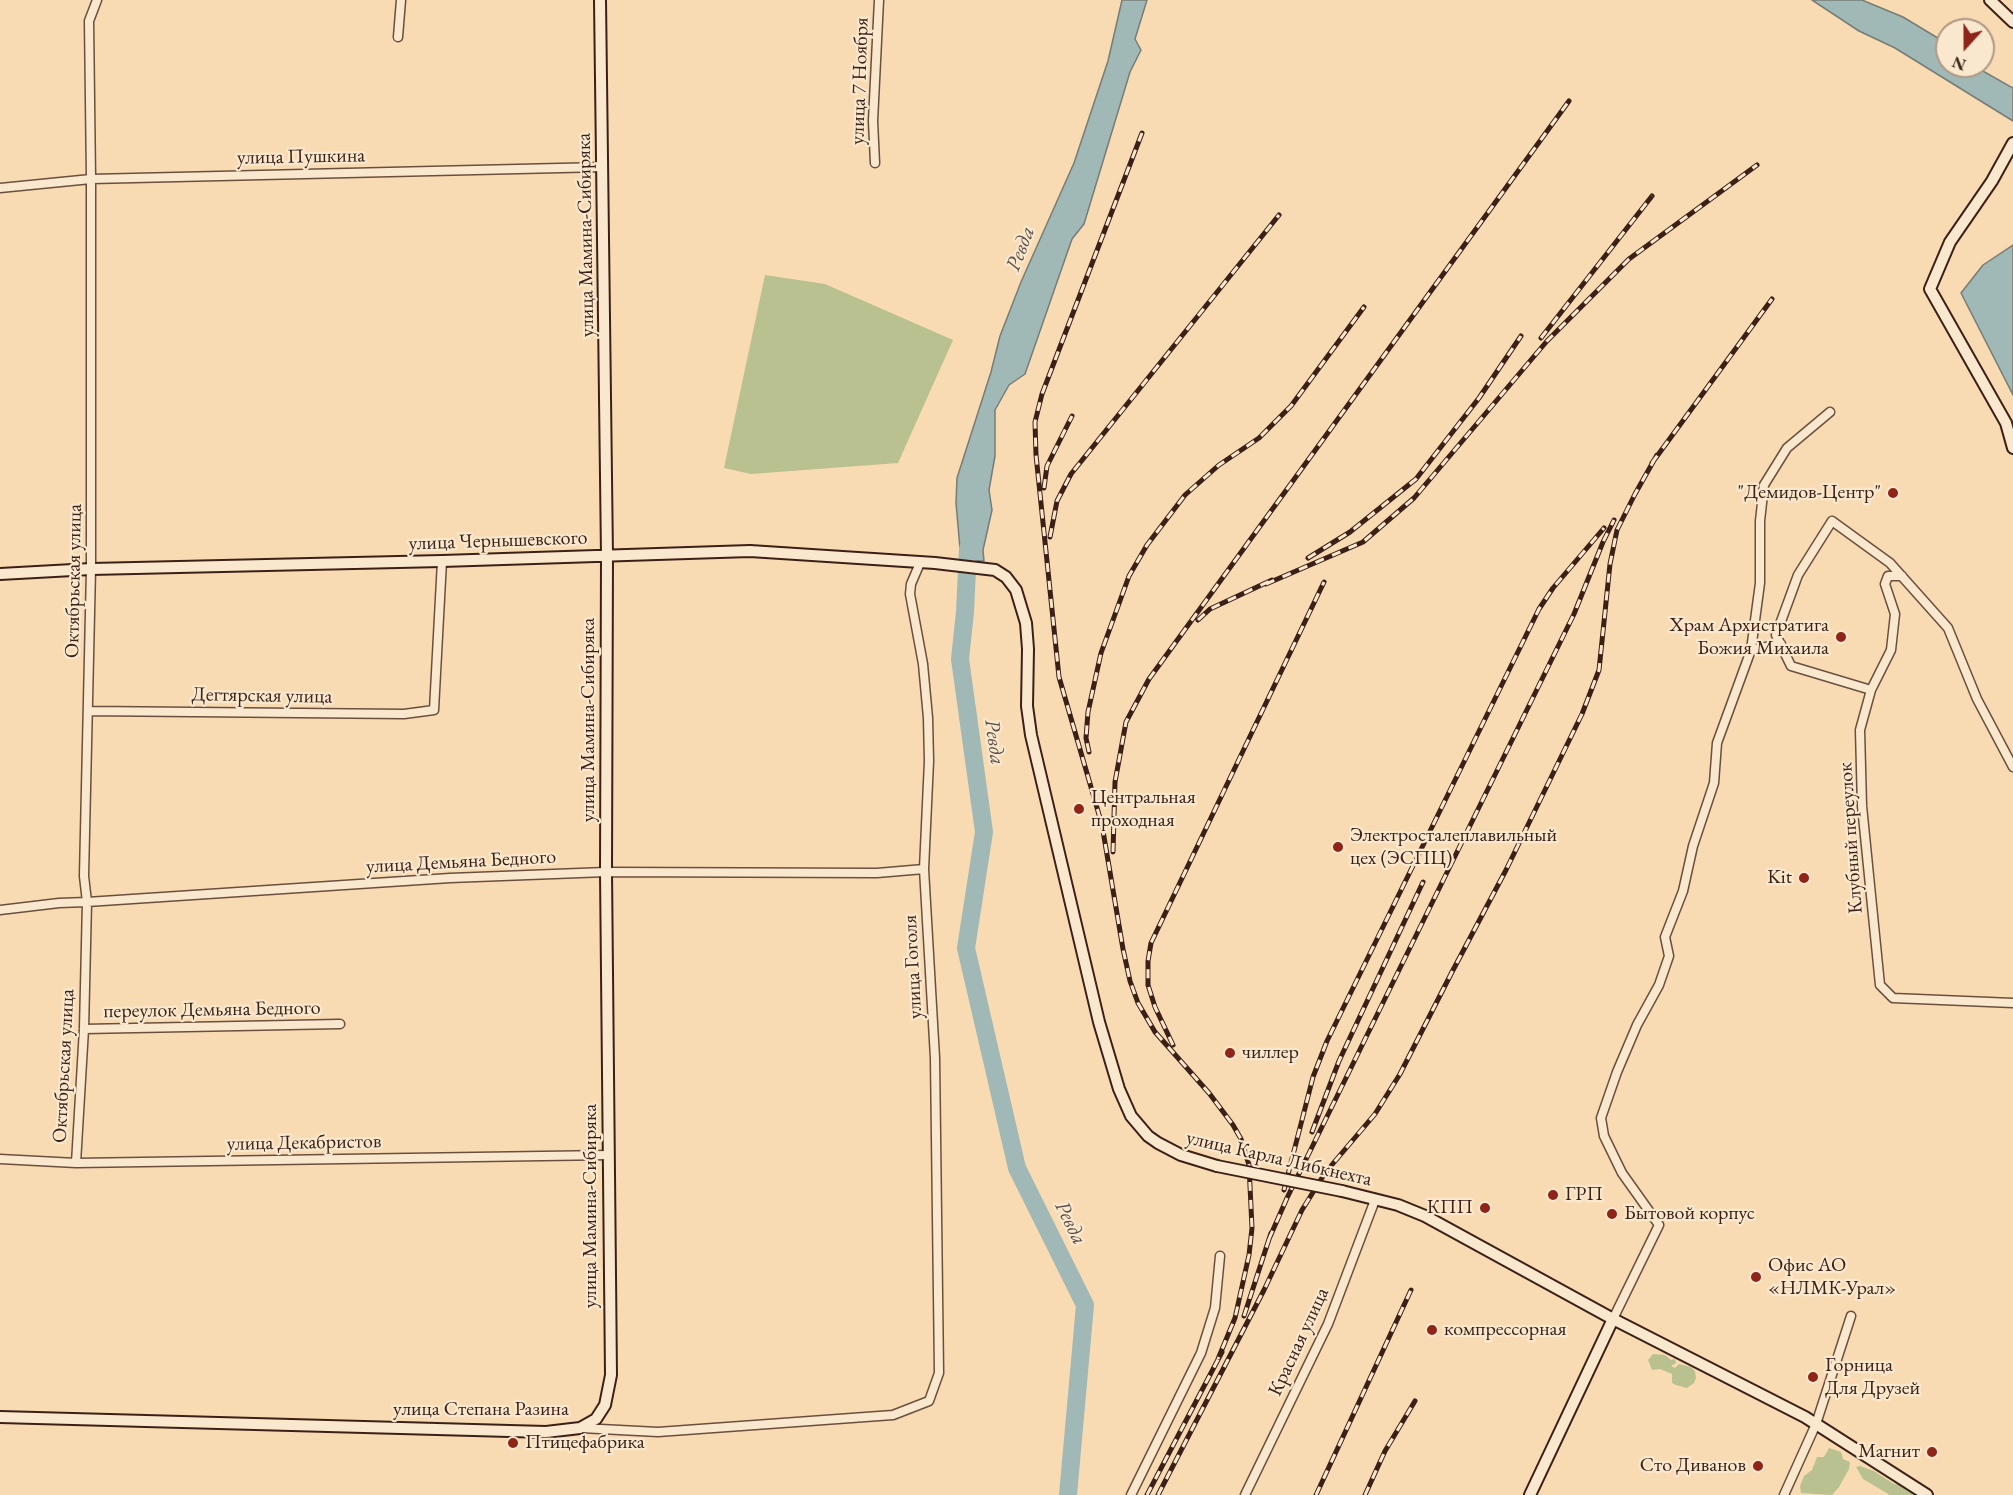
<!DOCTYPE html>
<meta charset="utf-8">
<style>
body{margin:0}
#map{position:relative;width:2013px;height:1495px;overflow:hidden;background:#f8dbb3;font-family:"EB Garamond",serif}
canvas{display:block}
.north{position:absolute;left:1935px;top:18px;width:60px;height:60px;box-sizing:border-box;background:#fae8ce;border:2px solid #ae9885;border-radius:50%;rotate:201deg;font-size:16px;font-weight:700;line-height:24px;text-align:center;color:#3c2017}
.north::after{content:'';display:block;margin:auto;width:21px;height:27px;background:#8f2418;clip-path:polygon(50% 0,100% 100%,50% 72%,0 100%)}
</style>
<div id="map">
<canvas width="2013" height="1495"></canvas>
<div class="north">N</div>
</div>
<script>
const ctx = document.querySelector('canvas').getContext('2d');
ctx.lineJoin = 'round';
function fill(path, color) { ctx.fillStyle = color; ctx.fill(path, 'evenodd'); }
const poly = rows => new Path2D(rows.map(r => 'M' + r).join(''));
function trace(path, color, width, dash) { ctx.strokeStyle = color; ctx.lineWidth = width; ctx.lineCap = dash ? 'butt' : 'round'; ctx.setLineDash(dash || []); ctx.stroke(path); }
function label(font, color, halo, rows, align = 'center') {
  ctx.font = font + ' "EB Garamond",serif'; ctx.lineWidth = 4.5; ctx.setLineDash([]); ctx.textBaseline = 'middle'; ctx.strokeStyle = halo; ctx.fillStyle = color; for (const [text, x, y, turn = 0] of rows) {
    ctx.save(); ctx.translate(x, y); ctx.rotate((+turn || 0) * Math.PI / 180); ctx.textAlign = isNaN(turn) ? turn : align; if (halo) ctx.strokeText(text, 0, 0); ctx.fillText(text, 0, 0); ctx.restore();
  }
}
fill(poly([
 [765,275,825,284,953,340,898,463,751,474,724,468],
 [1653,1354,1665,1355,1671,1360,1675,1359,1676,1363,1671,1366,1675,1368,1679,1364,1691,1367,1695,1371,1696,1378,1694,1383,1687,1388,1676,1385,1672,1383,1672,1374,1660,1369,1652,1370,1648,1360],
 [1829,1448,1841,1452,1843,1459,1850,1462,1849,1469,1839,1487,1832,1495,1801,1493,1800,1486,1804,1476,1812,1470,1817,1457,1824,1457],
 [1860,1466,1874,1471,1894,1484,1903,1484,1922,1495,1890,1495,1863,1479,1856,1467]
]), '#b9c190');
const water = poly([
 [1122,0,1147,0,1135,39,1141,50,1130,72,1084,224,1072,239,1025,374,1009,385,995,410,995,456,989,490,992,510,983,550,984,561,961,560,956,503,957,478,991,372,1000,336,1021,282,1074,163,1108,61,1122,0],
 [1812,0,1862,0,1903,17,1946,43,1947,66,1974,66,2013,88,2013,121,1895,48,1859,31,1812,0],
 [2013,245,2013,395,1961,293,1983,265,2013,245]
]);
fill(water, '#a0b9b6');
trace(water, '#787c76', 1.5);
trace(poly([
 [968,549,965,612,960,659,984,832,966,948,1017,1168,1085,1305,1068,1495]
]), '#a0b9b6', 18);
const street = poly([
 [398,37,401,0],
 [875,163,873,121,879,0],
 [0,188,91,179,603,167],
 [1902,576,1888,576,1885,584,1895,614,1891,650,1871,690,1860,730,1862,806,1880,985,1893,998,2013,1003],
 [1751,650,1781,644],
 [1871,690,1791,666,1776,635,1798,575,1832,521,1890,563,1948,628,1977,699,2013,767],
 [89,711,404,714,434,710,442,561],
 [0,910,59,903,87,902,450,878,606,872,877,873,924,869],
 [84,1029,340,1024],
 [0,1159,76,1163,609,1155],
 [76,1163,84,1029,87,902,84,876,91,569,91,179,89,21,97,0],
 [1613,1319,1659,1225,1622,1173,1604,1136,1601,1118,1617,1072,1637,1025,1659,985,1669,956,1665,937,1683,891,1693,846,1714,783,1717,743,1751,650,1760,583,1760,521,1764,485,1787,448,1830,412],
 [581,1428,658,1432,893,1415,929,1401,939,1373,935,1058,924,869,929,761,928,718,923,664,910,594,911,584,920,563],
 [1131,1495,1201,1353,1215,1308,1220,1256],
 [1245,1495,1328,1324,1375,1200],
 [1784,1495,1816,1424,1851,1316]
]);
const secondary = poly([
 [1990,0,2013,22],
 [2013,143,1992,181,1950,242,1930,289,2006,423,2013,448],
 [0,574,91,569,442,561,750,551,935,563,995,570,1006,577,1016,590,1026,623,1028,649,1027,706,1031,735,1099,1022,1119,1089,1131,1116,1148,1136,1158,1143,1181,1155,1217,1166],
 [1342,1191,1398,1205,1425,1216,1613,1319,1805,1417,1927,1495],
 [0,1417,546,1432,580,1428,596,1419,605,1405,611,1375,606,872,607,556,600,0],
 [1530,1495,1613,1319]
]);
trace(street, '#6b4f3e', 11);
trace(secondary, '#3c2017', 14);
trace(street, '#fae8ce', 8);
trace(secondary, '#fae8ce', 10);
const rail = poly([
 [1142,133,1042,394,1035,422,1036,455,1059,677,1102,825,1123,949,1130,981,1138,1003,1155,1032,1209,1093,1233,1125,1241,1139,1249,1165,1252,1228,1249,1255,1235,1318,1218,1359],
 [1541,338,1652,196],
 [1652,463,1772,299],
 [1044,488,1047,466,1072,416],
 [1050,537,1057,501,1071,474,1279,215],
 [1308,558,1350,532,1416,479,1479,398,1521,336],
 [1266,584,1363,542,1414,498,1547,341,1629,259,1757,165],
 [1198,620,1210,609,1272,580],
 [1089,752,1086,738,1088,712,1101,653,1129,576,1147,545,1185,495,1219,465,1259,438,1291,406,1364,307],
 [1113,852,1115,782,1126,722,1149,679,1569,101],
 [1173,1045,1155,1007,1148,985,1148,961,1151,943,1324,582],
 [1312,1132,1339,1061,1423,882],
 [1284,1190,1313,1077,1327,1041,1539,609,1553,588,1604,528],
 [1269,1239,1287,1198,1574,614,1603,542,1614,520],
 [1244,1316,1271,1233],
 [1147,1495,1222,1352],
 [1158,1495,1264,1290,1302,1210,1325,1173,1375,1114,1400,1074,1452,972,1506,870,1582,714,1599,670,1610,564,1617,530,1635,494,1657,455],
 [1316,1495,1411,1290],
 [1365,1495,1385,1451,1415,1401]
]);
trace(rail, '#3c2017', 5);
trace(rail, '#fae8ce', 3, [9]);
const secondaryBridge = poly([
 [1217,1166,1342,1191]
]);
trace(secondaryBridge, '#3c2017', 14, []);
trace(secondaryBridge, '#fae8ce', 10);
for (const [x, y, r, color] of [
 [1893,493,6,"#8f2418"],
 [1841,637,6,"#8f2418"],
 [1079,809,6,"#8f2418"],
 [1338,847,6,"#8f2418"],
 [1804,878,6,"#8f2418"],
 [1230,1053,6,"#8f2418"],
 [1553,1195,6,"#8f2418"],
 [1485,1208,6,"#8f2418"],
 [1612,1214,6,"#8f2418"],
 [1756,1277,6,"#8f2418"],
 [1432,1330,6,"#8f2418"],
 [1813,1377,6,"#8f2418"],
 [513,1443,6,"#8f2418"],
 [1932,1452,6,"#8f2418"],
 [1758,1466,6,"#8f2418"]
]) { const dot = new Path2D(); dot.arc(x, y, r, 0, 2 * Math.PI); ctx.fillStyle = color; ctx.fill(dot); trace(dot, '#fae8ce', 2); }
label('20px', '#3c2017', '#fae8ce', [
 ["улица 7 Ноября",860,81,-88],
 ["улица Пушкина",301,157,-1],
 ["улица Мамина-Сибиряка",586,235,-91],
 ["улица Чернышевского",498,541,-2],
 ["Октябрьская улица",74,581,-89],
 ["Дегтярская улица",262,696,1],
 ["улица Мамина-Сибиряка",589,720,-90],
 ["Клубный переулок",1851,838,-94],
 ["улица Демьяна Бедного",461,862,-3],
 ["улица Гоголя",913,967,-93],
 ["переулок Демьяна Бедного",212,1010,-1],
 ["Октябрьская улица",64,1066,-87],
 ["улица Декабристов",304,1143,-1],
 ["улица Карла Либкнехта",1279,1159,13],
 ["улица Мамина-Сибиряка",591,1206,-90],
 ["Красная улица",1299,1342,-65],
 ["улица Степана Разина",481,1410]
]);
label('20px', '#3c2017', '#fae8ce', [
 ["\"Демидов-Центр\"",1881,493,"right"],
 ["Храм Архистратига",1829,626,"right"],
 ["Божия Михаила",1829,649,"right"],
 ["Центральная",1091,798],
 ["проходная",1091,821],
 ["Электросталеплавильный",1350,836],
 ["цех (ЭСПЦ)",1350,859],
 ["Kit",1792,878,"right"],
 ["чиллер",1242,1053],
 ["ГРП",1565,1195],
 ["КПП",1473,1208,"right"],
 ["Бытовой корпус",1624,1214],
 ["Офис АО",1768,1266],
 ["«НЛМК-Урал»",1768,1289],
 ["компрессорная",1444,1330],
 ["Горница",1825,1366],
 ["Для Друзей",1825,1389],
 ["Птицефабрика",525,1443],
 ["Магнит",1920,1452,"right"],
 ["Сто Диванов",1746,1466,"right"]
], 'left');
label('italic 21px', '#5a4e47', '#fae8ce', [
 ["Ревда",1021,249,-69],
 ["Ревда",994,742,82],
 ["Ревда",1070,1223,64]
]);
</script>
